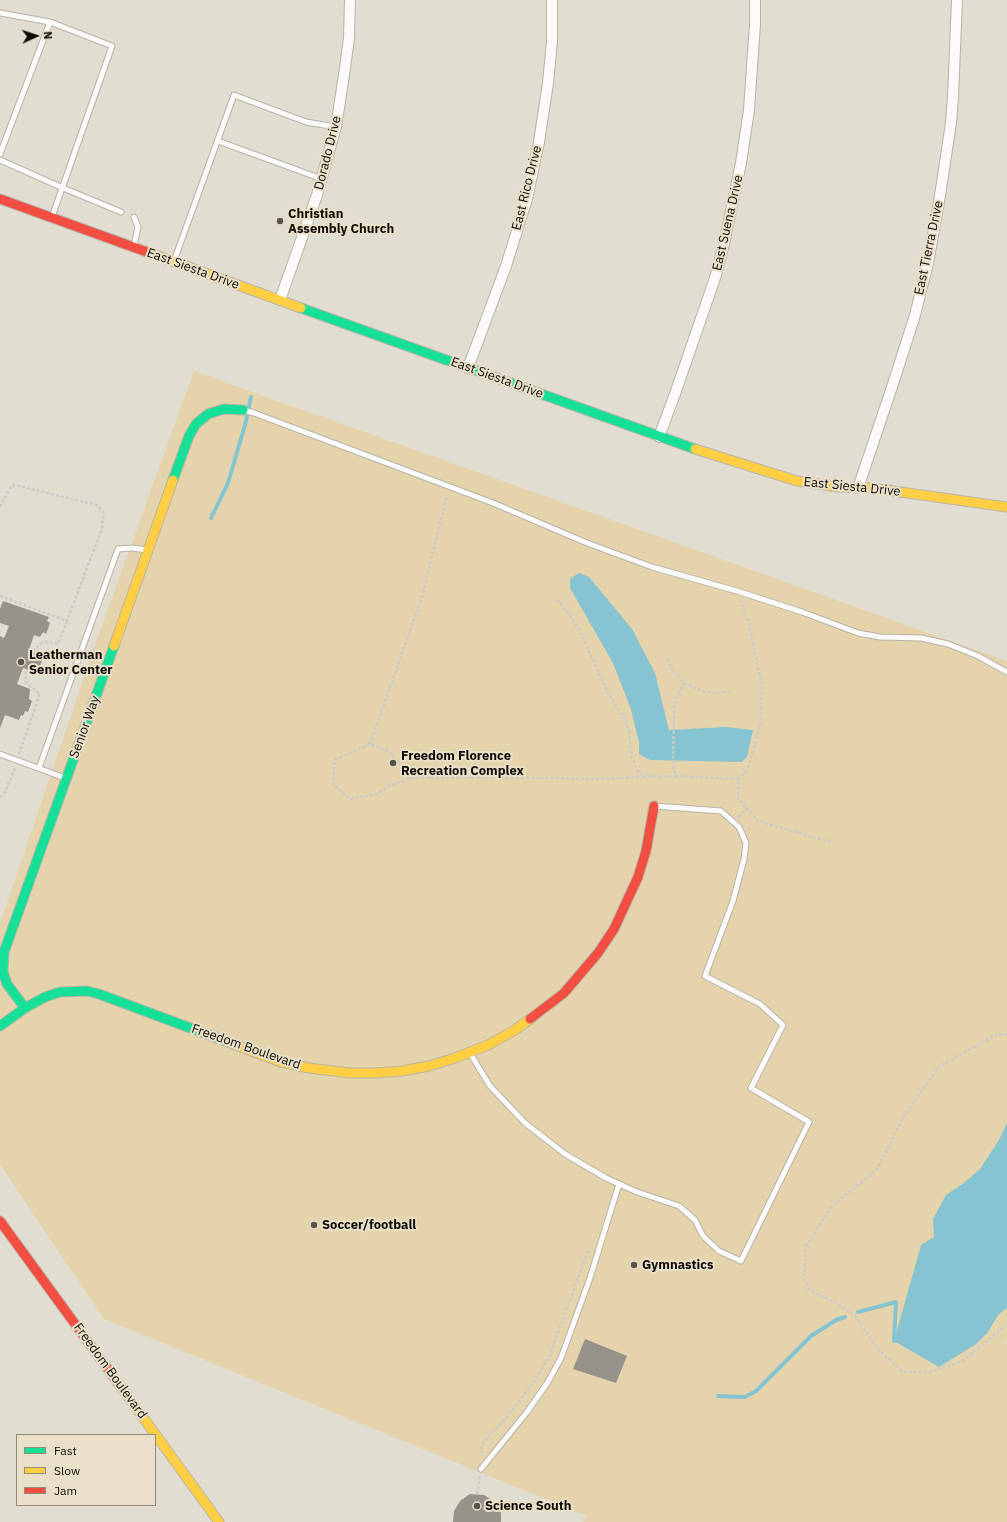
<!DOCTYPE html>
<style>
body{margin:0}
#map{position:relative;width:1007px;height:1522px;overflow:hidden;background:#e2ddd1;font-family:"IBM Plex Sans",sans-serif}
canvas{display:block}
.legend{position:absolute;left:16px;top:1434px;width:140px;height:72px;box-sizing:border-box;background:#eae0c9;border:1px solid #928b7b;margin:0;padding:5px 7px;list-style:none;font-size:12px;color:#0e0b05}
.legend li{display:flex;align-items:center;gap:8px;height:20px}
.legend b{width:20px;border:1px solid #928b7b}
.north{position:absolute;left:16px;top:16px;width:40px;height:40px;-webkit-text-stroke:3px #eae0c9;paint-order:stroke;rotate:87deg;font-size:11px;font-weight:700;line-height:16px;text-align:center;color:#0e0b05}
.north::after{content:'';display:block;margin:auto;width:14px;height:18px;background:#0e0b05;clip-path:polygon(50% 0,100% 100%,50% 72%,0 100%)}
</style>
<div id="map">
<canvas width="1007" height="1522"></canvas>
<ul class="legend">
<li><b style="height:5px;background:#16e098"></b>Fast</li>
<li><b style="height:5px;background:#ffcf43"></b>Slow</li>
<li><b style="height:5px;background:#f24e42"></b>Jam</li>
</ul>
<div class="north">N</div>
</div>
<script>
const ctx = document.querySelector('canvas').getContext('2d');
ctx.lineJoin = 'round';
function fill(path, color) { ctx.fillStyle = color; ctx.fill(path, 'evenodd'); }
const poly = rows => new Path2D(rows.map(r => 'M' + r).join(''));
function trace(path, color, width, dash) { ctx.strokeStyle = color; ctx.lineWidth = width; ctx.lineCap = dash ? 'butt' : 'round'; ctx.setLineDash(dash || []); ctx.stroke(path); }
function label(font, color, halo, rows, align = 'center') {
  ctx.font = font + ' "IBM Plex Sans",sans-serif'; ctx.lineWidth = 4; ctx.setLineDash([]); ctx.textBaseline = 'middle'; ctx.strokeStyle = halo; ctx.fillStyle = color; for (const [text, x, y, turn = 0] of rows) {
    ctx.save(); ctx.translate(x, y); ctx.rotate((+turn || 0) * Math.PI / 180); ctx.textAlign = isNaN(turn) ? turn : align; if (halo) ctx.strokeText(text, 0, 0); ctx.fillText(text, 0, 0); ctx.restore();
  }
}
fill(poly([
 [194,371,1007,661,1007,1341,1005,1344,1007,1343,1007,1522,583,1522,587,1516,104,1319,0,1164,0,924,94,648]
]), '#e5d4ab');
fill(poly([
 [579,573,589,577,632,629,655,673,669,730,726,727,753,730,747,757,742,762,650,760,639,754,639,743,631,709,613,663,570,588,570,579],
 [1007,1123,1007,1308,998,1315,988,1332,976,1344,939,1367,894,1341,921,1245,934,1237,933,1219,946,1195,964,1183,980,1169,999,1140]
]), '#86c4d2');
trace(poly([
 [211,518,228,483,245,425,251,397],
 [858,1312,896,1302,894,1341,898,1339],
 [718,1396,745,1397,756,1391,811,1336,836,1320,845,1317]
]), '#86c4d2', 4);
fill(poly([
 [3,601,49,617,47,621,50,623,46,634,43,632,40,637,34,635,29,650,44,656,37,673,23,668,17,684,30,689,29,699,32,701,28,712,25,711,23,716,21,715,19,720,5,715,0,728,0,636,4,638,9,626,0,623,0,609],
 [585,1339,627,1356,616,1383,573,1369],
 [470,1494,484,1495,495,1502,501,1513,501,1522,453,1522,454,1511,460,1501]
]), '#97938a');
const lane = poly([
 [0,13,50,22,112,46,52,217],
 [218,141,322,179],
 [0,154,50,22],
 [0,160,63,188,121,212],
 [134,246,138,227,134,217],
 [174,261,234,95,306,122,336,127],
 [243,410,254,413,493,503,587,543,652,567,737,591,802,612,858,633,880,637,921,638,948,644,978,656,1007,672],
 [0,754,65,778],
 [39,768,118,549,132,548,147,550],
 [470,1053,490,1086,525,1123,565,1154,606,1178,637,1192,679,1206,695,1220,703,1236,719,1251,741,1261,809,1122,751,1088,783,1025,760,1004,705,976,733,901,744,859,746,843,739,827,721,811,654,806],
 [481,1469,527,1412,548,1382,561,1358,590,1278,619,1184]
]);
const street = poly([
 [280,300,317,195,336,127,344,75,349,38,350,0],
 [468,368,506,266,527,199,539,142,548,83,552,41,552,0],
 [659,437,676,391,715,278,724,244,741,163,749,110,755,24,755,0],
 [858,488,894,381,915,315,928,263,939,202,951,123,953,97,957,0]
]);
const fast = poly([
 [301,308,695,449],
 [173,480,189,436,196,424,208,414,224,409,243,410],
 [25,1008,7,984,3,972,4,952,114,646],
 [0,1026,25,1008,45,997,60,992,87,991,99,994,228,1042]
]);
const slow = poly([
 [147,252,301,308],
 [695,449,797,481,838,487,872,488,1007,507],
 [114,646,173,480],
 [228,1042,281,1062,309,1068,350,1073,376,1073,402,1071,429,1066,455,1058,488,1045,515,1030,530,1019],
 [126,1394,219,1522]
]);
const jam = poly([
 [0,199,147,252],
 [530,1019,564,993,598,953,614,929,638,877,646,851,654,806],
 [0,1221,126,1394]
]);
trace(lane, '#b7b3a9', 7);
trace(street, '#b7b3a9', 12);
trace(fast, '#b7b3a9', 11);
trace(slow, '#b7b3a9', 11);
trace(jam, '#b7b3a9', 11);
trace(poly([
 [0,507,11,486,15,485,97,505,103,512,103,518,102,528,67,621,0,596],
 [557,600,569,614,580,631,608,693,623,716,629,731,632,757,637,770,644,777,676,776],
 [33,651,42,643,47,642,58,644,67,621],
 [667,659,673,671,684,683,702,691,715,693,729,692],
 [684,683,677,697,674,706,673,767,676,776,738,779,738,799,758,821,831,842],
 [370,744,422,597,447,495],
 [19,754,40,694,26,683,26,669],
 [410,778,389,751,370,744,335,760,333,784,350,799,377,794,391,785,410,778,467,777,597,779,644,777],
 [738,779,746,772,753,752,761,720,761,683,749,623,741,601],
 [0,797,4,794,15,768],
 [738,817,746,809],
 [1007,1034,996,1035,940,1066,905,1114,876,1171,832,1206,806,1246,804,1276,808,1289,836,1303,856,1317,878,1349,902,1371,928,1373,962,1361,1007,1325],
 [482,1454,482,1445,487,1438,502,1423,531,1386,549,1357,589,1248],
 [477,1494,480,1475]
]), '#cdcbc8', 2.5, [3, 2]);
trace(lane, '#fbfaf8', 5);
trace(street, '#fbfaf8', 10);
trace(fast, '#16e098', 9);
trace(slow, '#ffcf43', 9);
trace(jam, '#f24e42', 9);
for (const [x, y, r, color] of [
 [280,221,4,"#58544c"],
 [21,662,4,"#58544c"],
 [393,763,4,"#58544c"],
 [314,1225,4,"#58544c"],
 [634,1265,4,"#58544c"],
 [477,1506,4,"#58544c"]
]) { const dot = new Path2D(); dot.arc(x, y, r, 0, 2 * Math.PI); ctx.fillStyle = color; ctx.fill(dot); trace(dot, '#eae0c9', 1.5); }
label('13px', '#0e0b05', '#eae0c9', [
 ["Dorado Drive",328,153,-76],
 ["East Rico Drive",527,188,-76],
 ["East Suena Drive",728,223,-77],
 ["East Tierra Drive",929,248,-78],
 ["East Siesta Drive",193,269,20],
 ["East Siesta Drive",497,378,20],
 ["East Siesta Drive",852,487,6],
 ["Senior Way",85,727,-70],
 ["Freedom Boulevard",246,1047,19],
 ["Freedom Boulevard",110,1371,54]
]);
label('bold 13px', '#0e0b05', '#eae0c9', [
 ["Christian",288,214],
 ["Assembly Church",288,229],
 ["Leatherman",29,655],
 ["Senior Center",29,670],
 ["Freedom Florence",401,756],
 ["Recreation Complex",401,771],
 ["Soccer/football",322,1225],
 ["Gymnastics",642,1265],
 ["Science South",485,1506]
], 'left');
</script>
